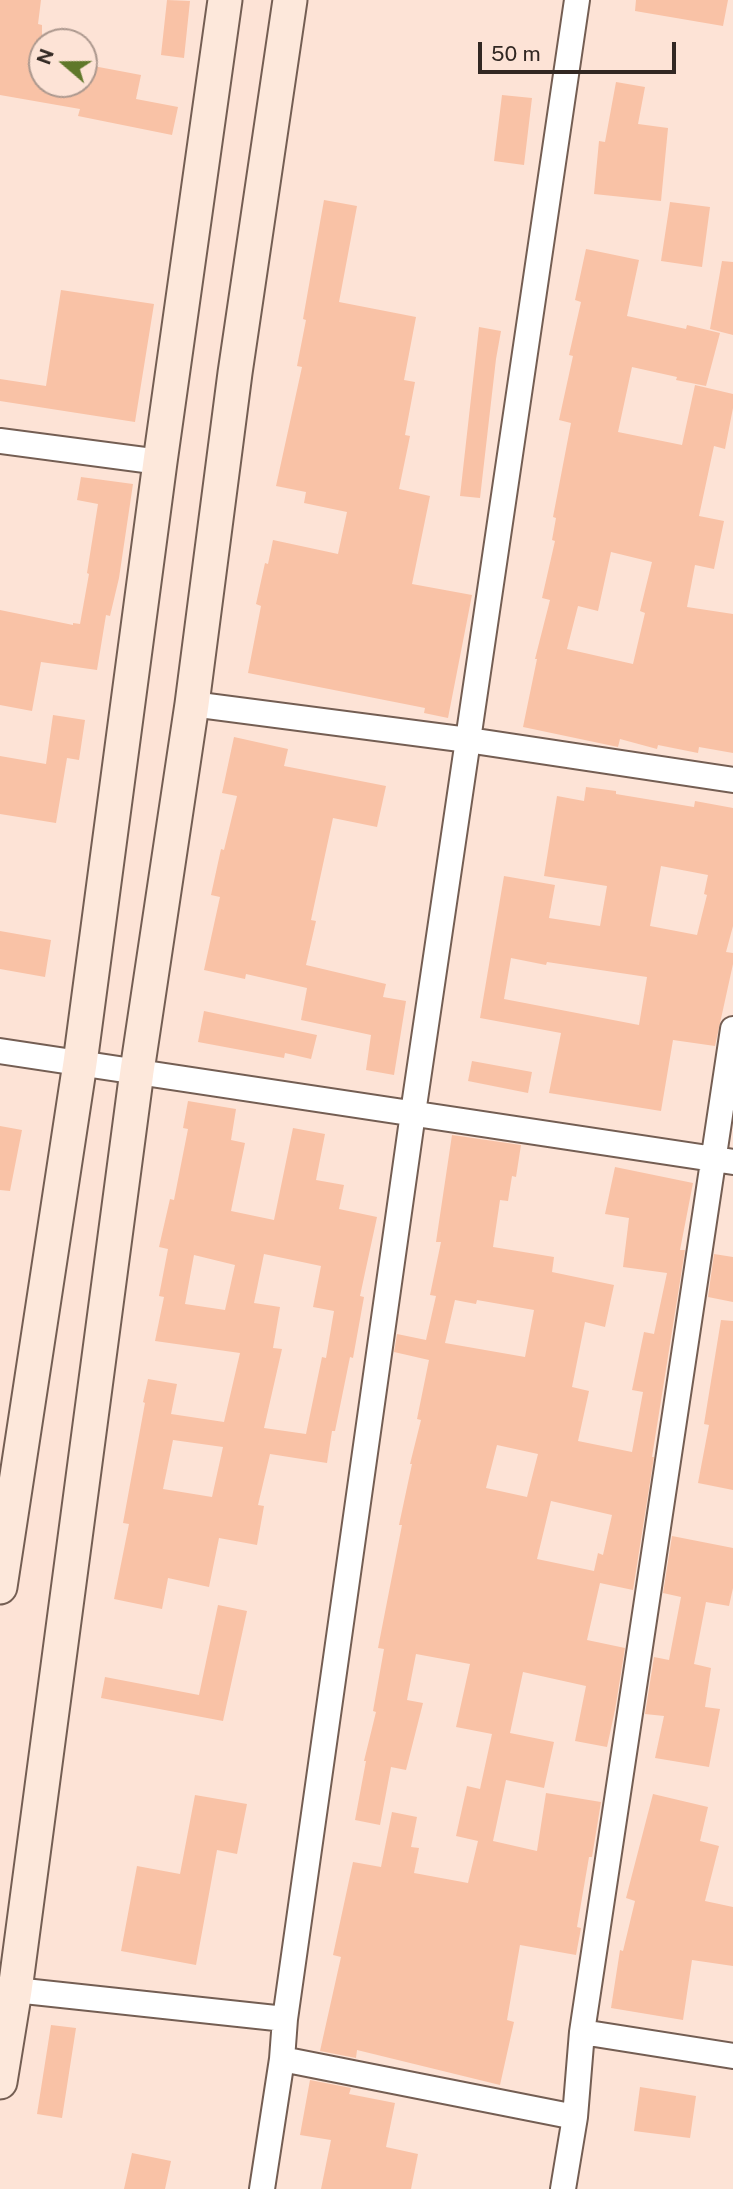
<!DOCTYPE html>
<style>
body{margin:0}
#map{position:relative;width:733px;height:2189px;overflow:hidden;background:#fde3d6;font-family:"Public Sans",sans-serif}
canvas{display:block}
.north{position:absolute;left:28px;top:28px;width:70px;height:70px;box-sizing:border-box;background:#fde3d6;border:2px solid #ac988e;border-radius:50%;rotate:290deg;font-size:19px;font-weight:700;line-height:28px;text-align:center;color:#322823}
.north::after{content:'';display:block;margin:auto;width:24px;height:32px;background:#5f782a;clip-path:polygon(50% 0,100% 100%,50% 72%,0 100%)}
.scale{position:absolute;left:478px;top:42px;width:198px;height:32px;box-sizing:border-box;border:4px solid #322823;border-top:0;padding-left:9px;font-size:21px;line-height:24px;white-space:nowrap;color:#322823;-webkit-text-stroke:5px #fde3d6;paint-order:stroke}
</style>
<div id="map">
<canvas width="733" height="2189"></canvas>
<div class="north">N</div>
<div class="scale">50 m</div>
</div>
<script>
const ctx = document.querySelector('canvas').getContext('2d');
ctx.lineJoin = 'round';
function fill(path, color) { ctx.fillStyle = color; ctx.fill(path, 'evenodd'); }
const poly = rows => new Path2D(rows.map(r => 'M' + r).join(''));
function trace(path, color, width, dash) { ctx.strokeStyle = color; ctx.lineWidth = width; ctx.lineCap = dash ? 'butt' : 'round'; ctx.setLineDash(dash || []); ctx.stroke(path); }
fill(poly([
 [0,0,41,0,38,24,42,25,42,84,84,84,88,65,141,75,136,99,178,107,172,135,78,116,80,109,0,95],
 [167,0,190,1,184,58,161,55],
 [636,0,728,0,723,26,635,11],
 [616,82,645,87,638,124,668,128,661,201,594,194,599,141,605,142],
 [502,95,532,98,524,165,494,161],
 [324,200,357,206,339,302,416,317,404,380,415,382,405,435,410,436,399,489,430,496,412,584,472,595,448,718,424,713,425,708,248,673,261,606,256,604,265,563,268,564,273,540,338,554,347,512,304,503,306,492,276,486,302,367,297,366,306,320,303,319],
 [670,202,710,207,702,267,661,261],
 [586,249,639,260,627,316,686,329,687,325,720,333,706,386,676,380,677,377,632,367,618,432,682,445,695,385,733,394,733,408,725,449,714,446,699,516,724,521,714,569,695,565,687,607,733,614,733,753,699,747,698,753,658,745,657,749,620,739,618,747,523,727,537,659,535,659,550,600,542,598,555,541,552,540,556,518,553,517,571,423,559,420,573,356,569,355,581,302,575,300],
 [611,552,652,562,640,611,645,613,633,664,567,649,578,606,598,611],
 [722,261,733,262,733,335,710,329],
 [61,290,154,304,135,422,0,401,0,379,46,386],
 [479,327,501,331,496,359,480,498,460,496],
 [81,477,133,484,119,578,110,616,106,615,97,670,41,662,32,711,0,705,0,610,73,625,73,623,80,624,89,574,87,573,98,504,77,500],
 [53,715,85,720,79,760,67,758,56,823,0,814,0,756,46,764],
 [234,737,288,749,284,766,386,786,377,827,333,818,311,920,316,921,306,965,386,984,383,997,406,1001,394,1075,366,1070,371,1035,301,1020,307,988,246,974,245,979,204,970,220,897,211,895,221,849,224,850,237,796,222,793],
 [586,787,616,791,616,794,694,807,695,801,733,808,733,926,726,952,733,953,733,964,715,1046,673,1040,661,1111,549,1093,561,1033,480,1018,504,876,555,885,549,918,600,926,607,886,544,876,557,796,584,801],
 [661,866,708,875,704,894,707,895,697,935,650,926],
 [511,958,546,965,547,962,647,977,639,1025,504,999],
 [0,931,51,940,45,977,0,969],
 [204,1011,317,1035,311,1059,285,1053,284,1058,198,1042],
 [472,1061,532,1072,528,1093,468,1081],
 [188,1101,236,1109,231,1140,245,1143,231,1211,274,1220,293,1128,325,1134,316,1180,344,1185,339,1209,377,1217,360,1296,364,1297,353,1358,350,1357,335,1431,332,1431,327,1463,270,1454,258,1505,264,1506,257,1545,219,1538,209,1587,168,1578,162,1609,114,1599,129,1524,123,1523,145,1403,143,1402,148,1379,177,1384,171,1414,224,1422,240,1353,155,1341,164,1297,159,1296,168,1249,159,1247,170,1199,174,1200,188,1129,183,1128],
 [264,1254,321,1266,313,1307,334,1311,326,1358,322,1357,306,1434,264,1428,282,1349,273,1348,280,1307,254,1303],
 [194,1255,235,1265,225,1310,185,1304],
 [173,1440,223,1447,212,1497,163,1489],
 [0,1126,22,1130,10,1191,0,1190],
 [452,1135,521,1145,516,1177,512,1176,508,1201,500,1200,493,1247,554,1257,552,1272,614,1285,605,1327,585,1322,572,1387,589,1391,578,1441,632,1452,643,1392,632,1390,644,1332,654,1334,667,1273,623,1267,629,1218,605,1214,615,1167,693,1183,680,1250,685,1250,652,1457,654,1457,633,1590,600,1583,587,1640,625,1648,615,1710,607,1747,575,1741,586,1686,523,1672,510,1733,554,1742,544,1788,506,1780,493,1841,537,1851,546,1793,601,1802,592,1857,589,1857,577,1927,581,1928,576,1955,520,1945,507,2020,514,2022,500,2085,357,2050,356,2058,320,2051,341,1957,333,1955,353,1862,381,1867,392,1812,417,1817,411,1847,419,1848,414,1873,468,1883,478,1841,456,1836,467,1786,480,1789,492,1734,456,1727,470,1664,416,1654,407,1700,423,1703,406,1770,391,1767,380,1825,355,1820,366,1761,364,1761,376,1712,373,1711,384,1649,378,1648,402,1525,399,1525,412,1464,410,1464,421,1420,417,1419,429,1360,394,1352,397,1334,426,1340,436,1296,430,1295,441,1242,436,1242],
 [455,1300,476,1304,477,1300,534,1310,525,1357,445,1343],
 [497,1445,538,1454,527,1497,486,1488],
 [551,1501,612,1515,603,1555,598,1553,594,1571,537,1559],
 [714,1254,733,1257,733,1302,708,1297],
 [721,1320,733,1321,733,1490,698,1483,709,1425,704,1424],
 [672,1536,733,1548,733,1588,729,1606,706,1602,694,1664,711,1668,705,1707,720,1709,709,1767,655,1758,664,1716,645,1714,654,1657,669,1660,681,1597,663,1593],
 [218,1605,247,1611,223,1721,101,1698,105,1677,199,1695],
 [653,1794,708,1807,700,1841,719,1846,705,1901,733,1907,733,1966,692,1960,683,2020,611,2008,620,1950,623,1951,635,1901,626,1898],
 [195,1795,247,1804,237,1854,217,1850,196,1965,121,1951,137,1866,180,1874],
 [51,2025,76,2028,62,2118,37,2114],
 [310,2080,351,2088,349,2094,395,2103,386,2147,418,2154,411,2189,321,2189,331,2140,300,2135],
 [640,2087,696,2096,690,2138,634,2131],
 [132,2153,171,2161,165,2189,124,2189]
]), '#f9c2a6');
const minor = poly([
 [0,441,160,462],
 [192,704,468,740,733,780],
 [0,1051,733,1162],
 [15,1990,285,2019],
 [582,2032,733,2056],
 [282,2059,575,2117],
 [262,2189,282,2059,285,2019,413,1113,577,0],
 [563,2189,575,2117,582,2032,733,1029]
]);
const secondary = poly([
 [0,1587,80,1063,160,462,225,0],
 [0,2082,15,1990,137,1071,192,704,235,373,290,0]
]);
trace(minor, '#745e53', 28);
trace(secondary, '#745e53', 37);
trace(minor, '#fff', 24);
trace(secondary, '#fde8db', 33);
</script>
